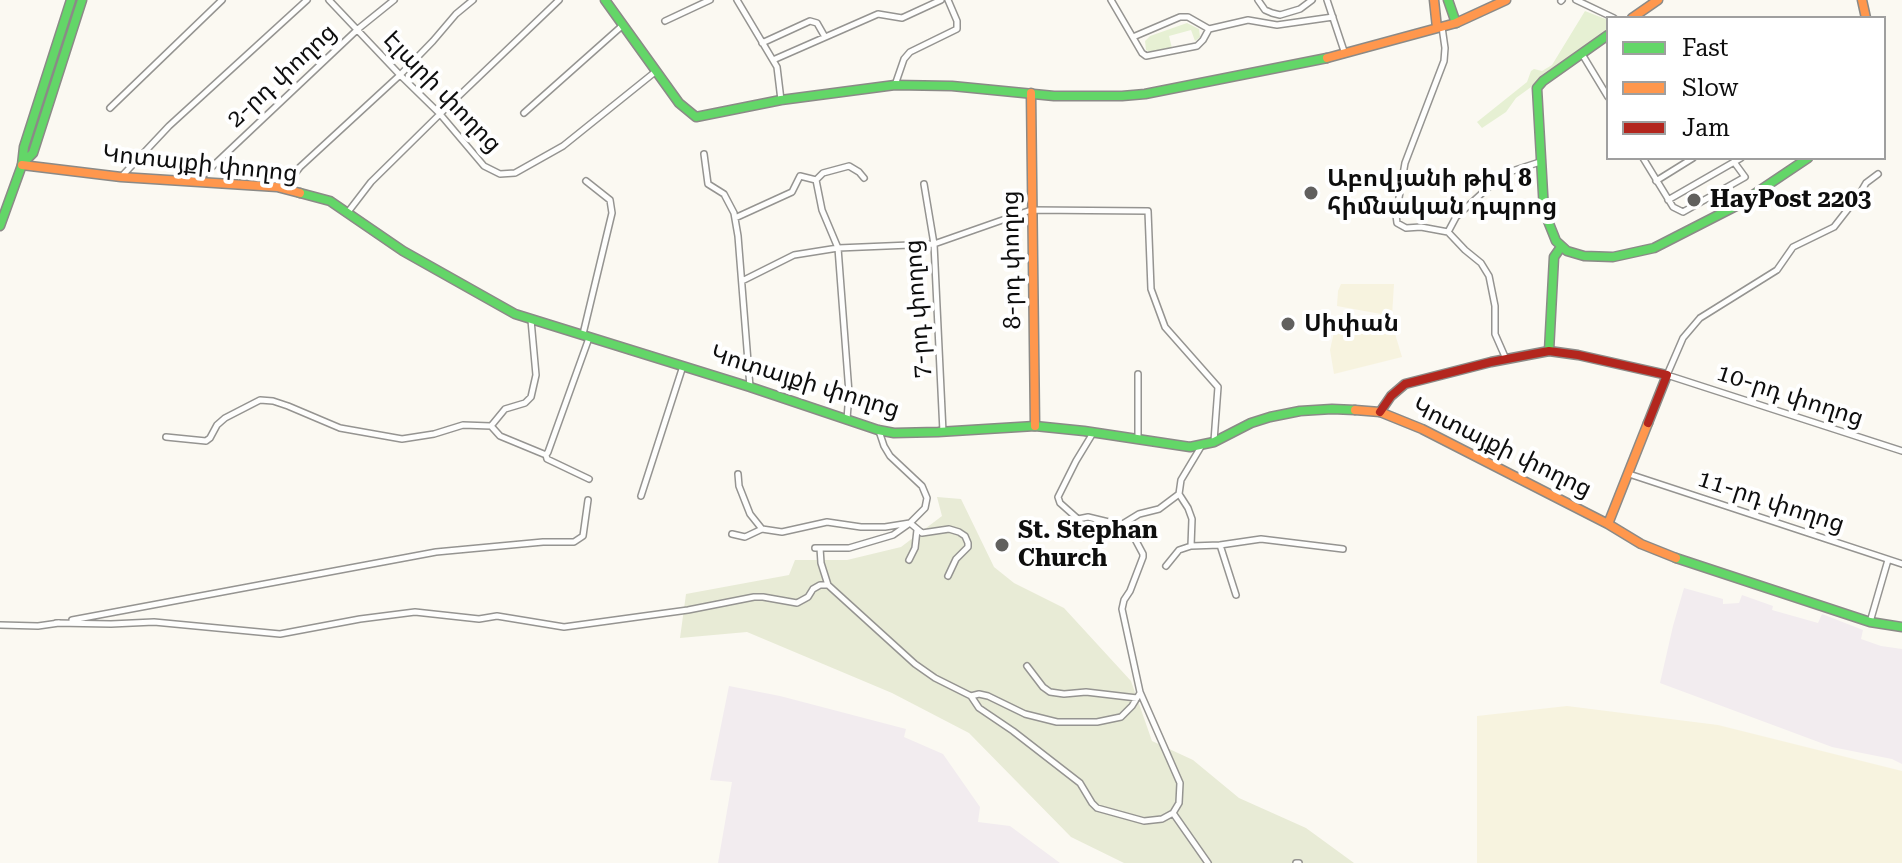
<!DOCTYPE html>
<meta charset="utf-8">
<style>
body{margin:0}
#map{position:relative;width:1902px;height:863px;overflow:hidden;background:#fbf9f2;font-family:"Roboto Serif",serif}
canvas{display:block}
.legend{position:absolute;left:1606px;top:16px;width:280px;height:144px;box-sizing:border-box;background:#fff;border:2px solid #9f9f9f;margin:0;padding:10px 14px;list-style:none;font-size:24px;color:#0e0e0e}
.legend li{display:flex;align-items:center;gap:16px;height:40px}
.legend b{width:40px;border:2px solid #9f9f9f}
</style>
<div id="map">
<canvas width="1902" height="863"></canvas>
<ul class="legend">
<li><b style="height:10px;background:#63d668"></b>Fast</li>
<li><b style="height:10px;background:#ff974d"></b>Slow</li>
<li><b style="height:10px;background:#b3261e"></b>Jam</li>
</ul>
</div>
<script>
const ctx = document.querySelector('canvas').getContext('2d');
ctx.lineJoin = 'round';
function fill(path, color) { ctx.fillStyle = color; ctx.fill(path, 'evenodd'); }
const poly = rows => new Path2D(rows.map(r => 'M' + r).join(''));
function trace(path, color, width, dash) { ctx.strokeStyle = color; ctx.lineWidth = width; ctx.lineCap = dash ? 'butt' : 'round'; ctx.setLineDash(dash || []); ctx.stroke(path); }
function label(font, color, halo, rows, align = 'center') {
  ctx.font = font + ' "Roboto Serif","Noto Sans Armenian",serif'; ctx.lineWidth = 8; ctx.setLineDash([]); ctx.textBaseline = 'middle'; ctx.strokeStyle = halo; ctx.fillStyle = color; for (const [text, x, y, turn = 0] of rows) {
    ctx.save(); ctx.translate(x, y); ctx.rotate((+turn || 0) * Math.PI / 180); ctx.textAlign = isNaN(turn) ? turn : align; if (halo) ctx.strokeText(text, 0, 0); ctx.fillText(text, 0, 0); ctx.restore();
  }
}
fill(poly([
 [1684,588,1723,599,1723,604,1739,603,1742,595,1773,606,1772,610,1818,623,1822,614,1863,630,1861,639,1881,646,1902,649,1902,764,1892,759,1832,747,1660,683,1673,626],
 [729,686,780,696,906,729,904,737,943,754,980,807,978,822,1010,826,1060,863,718,863,732,782,710,780]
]), '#f2ecef');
fill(poly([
 [1341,284,1394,284,1392,316,1337,306,1338,291],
 [1344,317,1393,327,1402,357,1334,374,1330,350,1334,332,1331,331,1334,323],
 [1567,706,1718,725,1902,771,1902,863,1477,863,1477,716]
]), '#f7f3df');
fill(poly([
 [1585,11,1608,20,1608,31,1516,98,1506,112,1482,128,1477,122,1527,82,1531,71,1534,69,1542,71,1552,65],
 [1187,23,1199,29,1200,37,1195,41,1191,30,1169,36,1172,48,1151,52,1146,50,1145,41,1150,36]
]), '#e6f0d3');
fill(poly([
 [937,497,961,499,994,567,1014,583,1064,608,1131,681,1152,741,1193,760,1239,798,1306,828,1354,863,1124,863,1071,837,969,733,892,693,747,632,680,638,686,594,789,575,795,560,847,560,901,547,942,516]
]), '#e8ebd6');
const street = poly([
 [329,0,400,75,440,114,484,166,500,174,515,173,563,146,655,72],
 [737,0,777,67,781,100],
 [1111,0,1142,53,1146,56,1197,46,1203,40,1209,29,1248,20,1277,25,1333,17],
 [1258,0,1265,10,1272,13,1280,15,1300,9,1312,0],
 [1327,0,1345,54],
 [1576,0,1614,18],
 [1561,1,1562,0],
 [665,21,710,0],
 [1442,27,1445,48,1444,61,1405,163,1396,215,1397,223,1406,228,1421,227,1448,232,1456,217,1503,174,1540,162],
 [1133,37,1180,17,1188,17,1209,29],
 [762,43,810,21,817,23,825,37],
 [1582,54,1608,97],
 [773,60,878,14,902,18,941,0],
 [895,85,904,59,910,52,957,29,957,21,948,0],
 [110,108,222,0],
 [524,113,623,25],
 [704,154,708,184,724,194,734,213,738,236,750,387],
 [1643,158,1673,207,1683,212,1745,177,1734,162],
 [1878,174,1866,183,1859,195,1834,227,1793,247,1777,270,1700,318,1683,338,1667,375,1902,451],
 [122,176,169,126,307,0],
 [198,180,358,29,394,0],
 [816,180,822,210,838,248,849,393,847,419],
 [1656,181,1693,158],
 [924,184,934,244,943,432],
 [284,188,300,167,400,75,433,41,456,14,473,0],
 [1668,200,1741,158],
 [348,212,371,182,440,114,559,0],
 [735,218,792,192,800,176,816,180,823,173,849,166,859,172,864,178],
 [1448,232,1465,250,1481,263,1489,276,1495,306,1495,334,1506,359],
 [742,281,794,255,838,248,934,244,1031,210,1148,211,1151,289,1165,327,1218,387,1214,441],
 [583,334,612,213,610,200,586,181],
 [491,426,500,436,546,455,548,452,589,338],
 [166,437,206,441,210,438,217,425,225,418,260,400,273,401,288,406,340,428,402,439,434,434,463,425,491,426,505,409,525,403,531,397,536,375,531,320],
 [1138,439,1138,374],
 [546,455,547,459,589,479],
 [738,474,739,486,750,514,762,529,782,532,827,522,861,527,885,527,910,523,925,508,927,498,922,486,890,456,884,446,879,431],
 [1629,474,1902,564],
 [1179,494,1188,508,1192,519,1191,546],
 [641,496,683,366],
 [1121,525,1139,514,1159,509,1179,494,1181,480,1202,445],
 [732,534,745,537,762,529],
 [1220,545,1236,595],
 [815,548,849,548,893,535,910,523,922,533,949,529,959,532,965,536,968,543,968,547,956,559,948,576],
 [909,560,915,548,917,530],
 [1166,566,1179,550,1191,546,1220,545,1261,539,1343,549],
 [828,585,915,664,935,678,971,696,979,708,1013,731,1080,783,1092,803,1097,808,1144,821,1162,819,1173,813,1179,803,1180,783,1140,692,1122,609,1124,600,1130,591,1143,557,1143,554,1135,539,1121,525,1088,517,1078,519,1060,503,1058,497,1076,461,1093,433],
 [72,620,436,552,543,542,574,542,583,536,588,500],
 [1870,622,1888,560],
 [56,623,111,624,154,622,280,634,360,619,415,612,479,619,497,616,564,627,688,610,754,597,763,597,797,603,808,597,813,589,820,585,828,585,821,563,820,548],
 [0,625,38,626,59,623],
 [1027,666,1043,687,1050,692,1064,694,1086,692,1137,698],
 [971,696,979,694,988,696,1025,714,1057,722,1097,722,1121,717,1132,706,1140,693],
 [1173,813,1208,863],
 [1296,863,1299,863]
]);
const fast = poly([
 [605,0,679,103,696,117,781,100,895,85,952,86,1054,96,1122,96,1145,94,1327,58],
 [1448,0,1456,23],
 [1608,35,1543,81,1537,88,1544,211,1556,241,1567,251,1584,256,1613,257,1654,248,1738,205,1808,158],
 [22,164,33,153,82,0],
 [300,193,330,201,403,251,515,314,750,387,878,430,894,433,938,432,1035,426,1084,431,1190,447,1214,442,1251,423,1270,417,1300,411,1332,409,1355,410],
 [0,226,22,165,24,147,71,0],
 [1549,351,1554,257,1561,247],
 [1676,558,1870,622,1902,627]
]);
const slow = poly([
 [1434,0,1437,28],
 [1862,0,1866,18],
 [1632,18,1658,0],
 [1327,58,1456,23,1506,0],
 [1031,93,1035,426],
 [22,165,121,177,277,187,300,193],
 [1355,410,1380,412,1422,429,1608,524,1641,544,1676,558],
 [1608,524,1648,423]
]);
const jam = poly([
 [1380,412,1391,396,1405,384,1491,362,1549,351,1578,355,1667,375,1648,423]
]);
trace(street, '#959491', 8);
trace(fast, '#8b8a87', 11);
trace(slow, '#8b8a87', 11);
trace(jam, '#8b8a87', 11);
trace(street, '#fefefd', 5);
trace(fast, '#63d668', 8);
trace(slow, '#ff974d', 8);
trace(jam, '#b3261e', 8);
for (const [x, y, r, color] of [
 [1311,193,8,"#61605e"],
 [1694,200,8,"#61605e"],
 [1288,324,8,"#61605e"],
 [1002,545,8,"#61605e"]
]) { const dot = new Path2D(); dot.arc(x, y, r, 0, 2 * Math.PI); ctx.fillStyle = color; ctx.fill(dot); trace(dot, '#fff', 3); }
label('24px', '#0e0e0e', '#fff', [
 ["2-րդ փողոց",282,76,-43],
 ["Էլարի փողոց",442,92,46],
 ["Կոտայքի փողոց",200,164,6],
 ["8-րդ փողոց",1012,260,-91],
 ["7-րդ փողոց",918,309,-94],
 ["Կոտայքի փողոց",805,382,17],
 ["10-րդ փողոց",1790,396,18],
 ["Կոտայքի փողոց",1502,448,26],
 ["11-րդ փողոց",1771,502,18]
]);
label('bold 24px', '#0e0e0e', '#fff', [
 ["Աբովյանի թիվ 8",1327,179],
 ["հիմնական դպրոց",1327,207],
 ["HayPost 2203",1710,200],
 ["Սիփան",1304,324],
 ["St. Stephan",1018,531],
 ["Church",1018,559]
], 'left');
</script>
